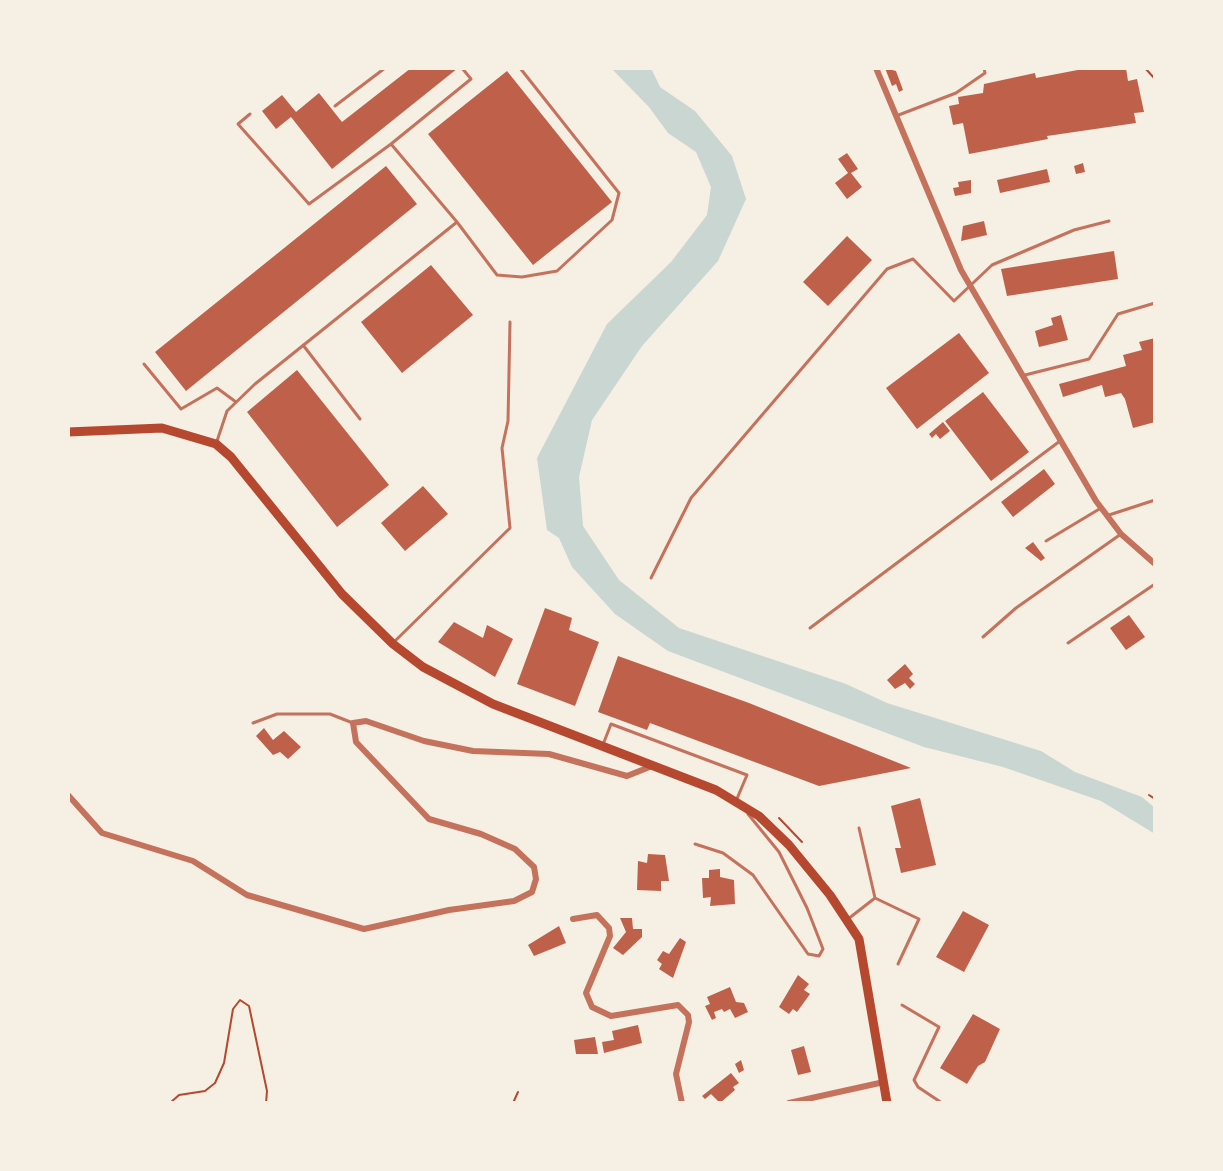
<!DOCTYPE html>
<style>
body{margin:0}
#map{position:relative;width:1223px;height:1171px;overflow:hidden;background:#f6efe4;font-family:"Fira Sans Condensed",sans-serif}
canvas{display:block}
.frame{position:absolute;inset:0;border:70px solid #f6efe4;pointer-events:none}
</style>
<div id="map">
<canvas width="1223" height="1171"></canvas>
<div class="frame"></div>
</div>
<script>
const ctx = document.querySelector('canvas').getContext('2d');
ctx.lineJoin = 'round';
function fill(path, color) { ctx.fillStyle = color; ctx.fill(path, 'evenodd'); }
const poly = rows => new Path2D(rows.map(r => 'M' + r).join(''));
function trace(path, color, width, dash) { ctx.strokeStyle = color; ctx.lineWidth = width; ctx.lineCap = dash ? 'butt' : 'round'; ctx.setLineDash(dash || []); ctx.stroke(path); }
fill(poly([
 [611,68,651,68,660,87,695,111,732,156,746,199,718,261,642,346,592,420,579,477,583,526,619,580,679,628,846,684,887,703,1041,751,1075,772,1142,797,1155,808,1155,834,1101,801,1003,767,924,747,668,651,615,614,572,567,559,538,547,530,537,458,607,324,671,262,707,215,711,187,696,152,668,133,649,107]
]), '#c9d6d2');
fill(poly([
 [411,68,458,68,332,169,291,117,276,129,262,111,282,95,296,112,319,93,342,122],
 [885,68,896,71,903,90,899,92,896,84,892,86],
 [1088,68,1126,68,1128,81,1137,79,1144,112,1134,113,1136,123,1047,136,1048,139,969,154,963,123,953,125,949,106,959,104,958,97,983,93,984,84,1035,73,1036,78],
 [507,71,612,202,533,265,428,134],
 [847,153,858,169,851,173,862,187,847,199,835,183,848,173,838,159],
 [1083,163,1085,172,1076,174,1074,166],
 [386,166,417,204,186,391,155,352],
 [1047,169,1050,182,1000,193,997,180],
 [971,180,971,193,955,196,953,188,959,187,958,182],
 [984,221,987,235,961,241,963,226],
 [847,236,872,260,828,306,803,282],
 [1114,251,1118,279,1007,296,1001,269],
 [431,265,473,315,402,373,361,322],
 [1061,315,1068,340,1039,347,1035,331,1053,325,1051,318],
 [959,333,989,373,917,429,886,388],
 [1155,338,1155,422,1133,428,1125,399,1121,393,1105,397,1102,385,1063,397,1059,384,1126,366,1123,355,1142,350,1139,342],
 [297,370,389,485,337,527,247,412],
 [983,392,1029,452,991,481,945,421],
 [943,422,950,431,940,439,936,434,932,438,929,434],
 [1044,469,1055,484,1013,517,1001,502],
 [423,486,448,514,405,551,381,523],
 [1033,542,1045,558,1041,561,1025,548],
 [545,608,572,618,569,630,599,642,575,706,517,684],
 [1129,615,1145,637,1126,650,1110,628],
 [454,622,483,638,487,625,513,639,495,677,438,642],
 [618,656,749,703,911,768,819,786,650,723,647,730,598,712],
 [905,664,913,674,909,678,915,684,910,689,905,683,895,689,887,680],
 [264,728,273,740,284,731,301,747,288,759,280,752,273,755,256,736],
 [920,798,936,865,901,873,895,848,901,848,891,806],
 [648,854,665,855,669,881,661,881,661,891,637,890,638,861,647,863],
 [720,869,720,877,734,880,735,904,710,906,711,897,703,898,702,878,709,878,709,870],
 [963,911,989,925,964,972,936,957],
 [620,918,632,918,633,929,642,929,642,937,623,955,613,948,626,932],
 [559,926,566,943,534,956,528,945],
 [680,938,686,942,673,978,659,969,662,964,657,960,663,951,669,954],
 [798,975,809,984,804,990,810,994,797,1012,793,1009,789,1014,779,1007],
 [730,987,736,1002,744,1003,748,1012,735,1018,730,1009,724,1012,722,1009,714,1012,716,1018,712,1020,705,1006,710,1004,707,997],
 [973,1014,1000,1029,985,1062,978,1066,967,1084,940,1068],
 [638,1025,642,1043,604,1053,602,1042,614,1040,612,1031],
 [595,1037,598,1054,576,1054,574,1040],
 [804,1046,811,1072,798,1075,791,1050],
 [741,1060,744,1070,739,1073,735,1064],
 [731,1073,739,1083,733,1087,735,1090,720,1103,711,1094,705,1099,702,1096]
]), '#bf614a');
trace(poly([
 [1145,68,1155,79],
 [1149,795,1155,799],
 [779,818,802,842],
 [170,1103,179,1095,205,1091,215,1083,224,1063,233,1009,240,1000,249,1006,267,1091,266,1103],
 [513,1103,518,1092]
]), '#b5482f', 2);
trace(poly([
 [335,106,385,68],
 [896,116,956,93,985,73,984,68],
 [391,144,471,79,462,68],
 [457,222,497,275,522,277,557,271,612,220,619,193,520,68],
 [303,345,360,419],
 [144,364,181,409,217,388,236,402],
 [1025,375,1089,359,1118,314,1155,303],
 [217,441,227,411,255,384,457,222,391,144,309,204,238,124,250,114],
 [1109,515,1155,500],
 [1046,541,1101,508],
 [651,578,691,498,887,269,913,259,954,301,992,265,1074,230,1109,221],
 [810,628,1060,441],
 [983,637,1016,608,1121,534],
 [395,641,510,528,502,448,508,421,510,322],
 [1068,643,1155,584],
 [253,723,277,714,330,714,353,723],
 [604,742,611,724,747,775,736,801],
 [859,828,875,898],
 [695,844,723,853,753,875,808,954,819,956,823,949,807,908,779,852,748,814],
 [848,919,875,898,919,919,898,964],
 [902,1005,939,1027,914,1080,918,1087,942,1103]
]), '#c5725c', 3);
trace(poly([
 [876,68,961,270,1096,501,1121,534,1155,564],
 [68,795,102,833,193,861,247,895,364,929,449,910,514,901,532,892,536,879,534,867,515,849,481,834,429,819,356,742,353,723,366,721,424,741,473,751,549,754,627,776,652,766],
 [573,919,597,915,609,928,610,936,586,993,592,1007,611,1016,678,1005,688,1015,689,1022,676,1074,682,1103],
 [789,1103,884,1082]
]), '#c5725c', 6);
trace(poly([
 [68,432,162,428,216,444,231,457,342,594,393,644,423,667,493,704,716,790,759,816,789,845,830,895,859,939,887,1103]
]), '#b5482f', 9);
</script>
